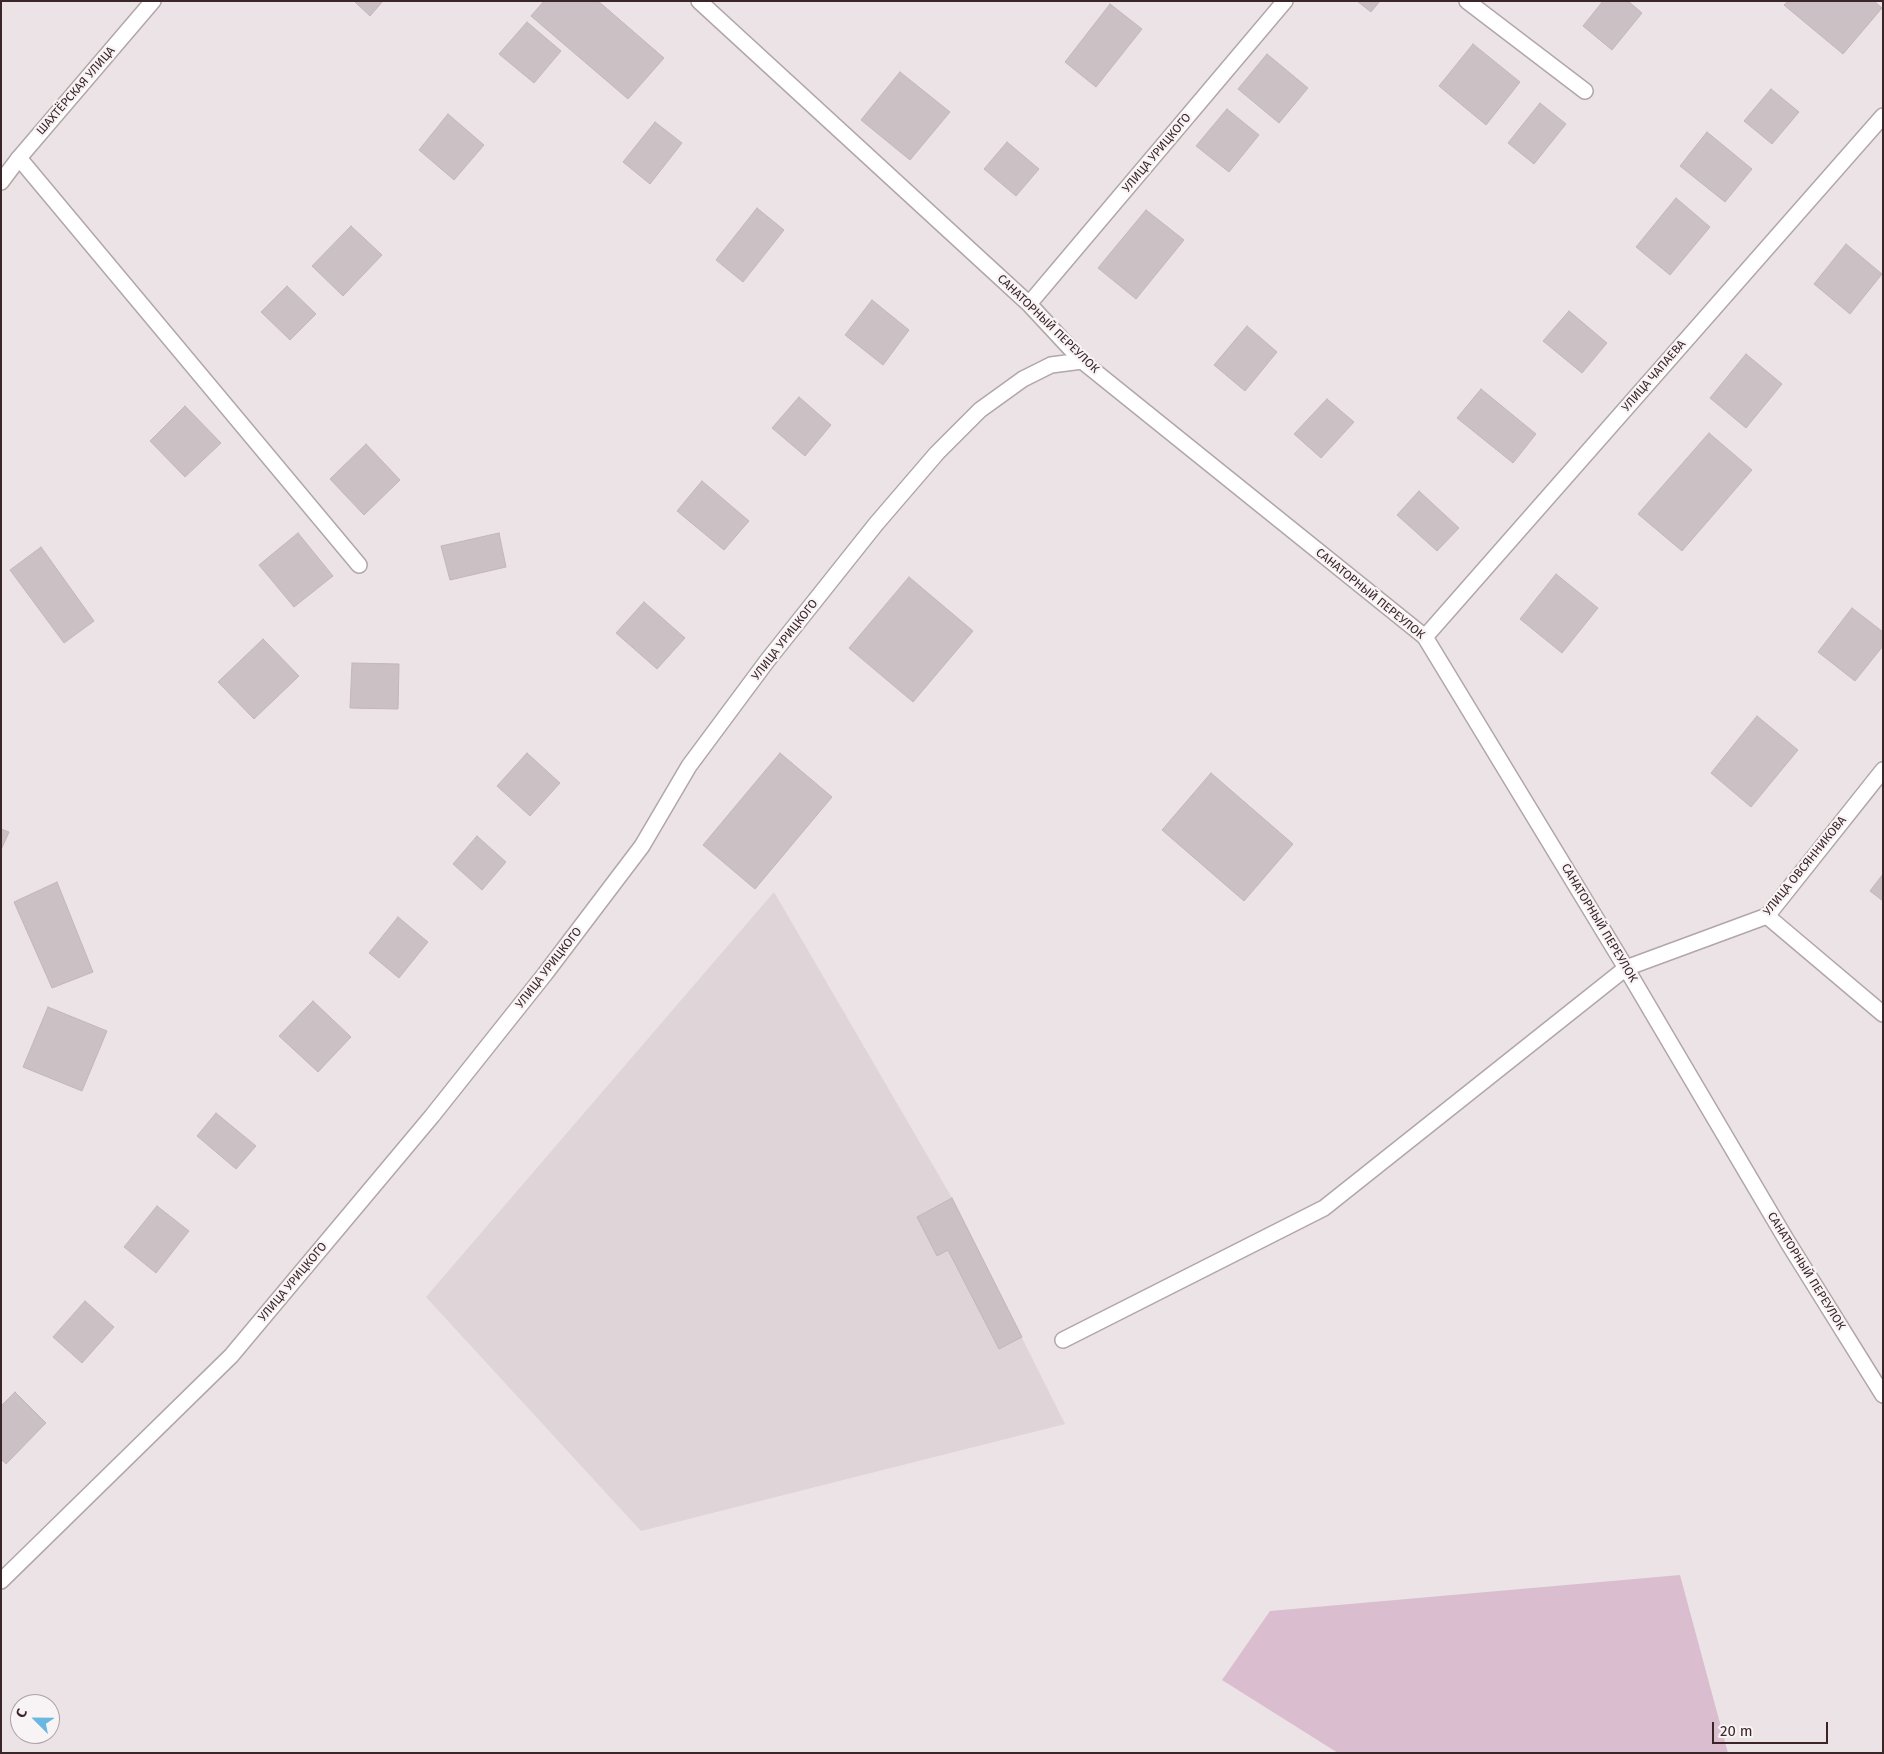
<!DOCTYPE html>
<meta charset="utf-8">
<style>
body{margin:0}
#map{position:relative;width:1884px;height:1754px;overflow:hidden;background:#ebe3e6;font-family:"Fira Sans",sans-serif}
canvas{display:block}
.frame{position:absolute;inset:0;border:2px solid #3a2528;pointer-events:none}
.north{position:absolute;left:10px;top:1694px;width:50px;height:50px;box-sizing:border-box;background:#f8f3f5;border:1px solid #aca1a3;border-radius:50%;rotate:293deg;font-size:14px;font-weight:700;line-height:20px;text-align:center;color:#3a2528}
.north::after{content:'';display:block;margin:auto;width:18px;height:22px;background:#6ab7e1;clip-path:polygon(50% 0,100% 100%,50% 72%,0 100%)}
.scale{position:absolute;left:1712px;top:1722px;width:116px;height:22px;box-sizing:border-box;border:2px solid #3a2528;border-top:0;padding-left:6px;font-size:15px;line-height:18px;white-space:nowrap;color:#3a2528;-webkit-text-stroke:4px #f8f3f5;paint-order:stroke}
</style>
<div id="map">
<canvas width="1884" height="1754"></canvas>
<div class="frame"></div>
<div class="north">С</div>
<div class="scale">20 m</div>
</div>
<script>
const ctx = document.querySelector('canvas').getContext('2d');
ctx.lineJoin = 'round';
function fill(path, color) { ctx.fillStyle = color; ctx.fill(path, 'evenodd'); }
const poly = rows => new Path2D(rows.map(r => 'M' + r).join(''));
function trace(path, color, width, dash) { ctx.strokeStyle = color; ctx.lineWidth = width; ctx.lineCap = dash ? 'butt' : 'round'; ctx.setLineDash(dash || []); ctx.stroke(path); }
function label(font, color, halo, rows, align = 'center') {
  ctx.font = font + ' "Fira Sans",sans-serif'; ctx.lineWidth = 4.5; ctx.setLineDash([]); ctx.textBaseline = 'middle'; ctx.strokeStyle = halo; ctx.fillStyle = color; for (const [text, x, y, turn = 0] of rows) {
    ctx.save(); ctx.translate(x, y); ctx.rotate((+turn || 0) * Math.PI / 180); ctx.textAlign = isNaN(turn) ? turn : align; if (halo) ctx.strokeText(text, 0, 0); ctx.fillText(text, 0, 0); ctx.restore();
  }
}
fill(poly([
 [774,892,952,1198,1065,1424,641,1531,426,1297]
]), '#dfd4d7');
fill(poly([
 [1680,1575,1728,1753,1338,1753,1222,1680,1270,1611]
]), '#dabecf');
const building = poly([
 [354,1,383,1,370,16,354,1],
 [544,1,598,1,664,58,628,99,531,16,544,1],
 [1357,1,1380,1,1371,12,1357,1],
 [1603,1,1628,1,1642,13,1612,50,1583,26,1603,1],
 [1788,1,1874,1,1882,8,1843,54,1784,5,1788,1],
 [1110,4,1142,29,1096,87,1065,62,1110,4],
 [527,22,561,51,534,83,499,54,527,22],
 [1473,44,1520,82,1486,125,1439,86,1473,44],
 [1267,54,1308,88,1279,123,1238,89,1267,54],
 [900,72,950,112,910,160,861,120,900,72],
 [1771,89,1799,112,1772,144,1744,121,1771,89],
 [1540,103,1566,124,1534,164,1508,143,1540,103],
 [1227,109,1259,135,1229,172,1196,146,1227,109],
 [448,114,484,145,454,180,419,150,448,114],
 [655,122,682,143,650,184,623,162,655,122],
 [1707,132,1752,169,1725,202,1680,166,1707,132],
 [1007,142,1039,169,1016,196,984,169,1007,142],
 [1676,198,1710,227,1670,275,1636,247,1676,198],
 [757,208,784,230,743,282,716,260,757,208],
 [1146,210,1184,240,1136,299,1098,268,1146,210],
 [351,226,382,255,343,296,312,266,351,226],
 [1846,244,1882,274,1850,314,1814,284,1846,244],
 [287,286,316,314,290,340,261,312,287,286],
 [872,300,909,330,883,365,845,335,872,300],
 [1569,311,1607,343,1582,373,1543,341,1569,311],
 [1247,326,1277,352,1245,391,1214,365,1247,326],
 [1746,354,1782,384,1746,428,1710,398,1746,354],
 [1481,389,1536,434,1513,463,1457,418,1481,389],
 [799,397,831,425,805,456,772,428,799,397],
 [1327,399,1354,422,1321,458,1294,434,1327,399],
 [185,406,221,443,185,477,150,441,185,406],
 [1709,433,1752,470,1682,551,1638,514,1709,433],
 [366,444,400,480,364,515,330,479,366,444],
 [702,481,749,521,724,550,677,511,702,481],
 [1419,491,1459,528,1437,551,1397,515,1419,491],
 [298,533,333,576,294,607,259,565,298,533],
 [499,533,506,567,450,580,441,546,499,533],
 [41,547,94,621,64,643,10,570,41,547],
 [1556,574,1598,608,1562,653,1520,619,1556,574],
 [909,577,973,631,913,702,849,648,909,577],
 [644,602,685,638,657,669,616,633,644,602],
 [1852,608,1883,632,1883,646,1855,681,1818,652,1852,608],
 [263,639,299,676,254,719,218,682,263,639],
 [352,663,399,664,398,709,350,708,352,663],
 [1757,716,1798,750,1751,807,1711,773,1757,716],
 [527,753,560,783,530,816,497,786,527,753],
 [780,753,832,797,755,889,703,845,780,753],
 [1211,773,1293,844,1244,901,1162,830,1211,773],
 [1,829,9,832,1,850,1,829],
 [477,836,506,862,482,890,453,864,477,836],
 [1883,874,1883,901,1870,891,1883,874],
 [57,882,93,972,52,988,14,902,57,882],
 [398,917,428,942,399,978,369,953,398,917],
 [313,1001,351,1037,318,1072,279,1036,313,1001],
 [48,1007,107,1031,82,1091,23,1067,48,1007],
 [216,1113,256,1146,236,1169,197,1136,216,1113],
 [952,1198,1022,1337,999,1349,948,1250,937,1256,917,1217,952,1198],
 [157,1206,189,1231,156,1273,124,1247,157,1206],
 [85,1301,114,1327,82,1363,53,1337,85,1301],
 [15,1392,46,1423,6,1464,1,1459,1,1406,15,1392]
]);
fill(building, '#cbc0c3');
trace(building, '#c4b6ba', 1);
const lane = poly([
 [1467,1,1585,91],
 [19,158,359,565],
 [1767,916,1883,1014]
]);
const street = poly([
 [699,1,1029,304,1082,361,1425,637,1626,968,1787,1241,1883,1395],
 [1,182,19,158,153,1],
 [1029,304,1285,1],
 [1425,637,1883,116],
 [1063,1340,1324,1208,1626,968,1767,916,1883,770],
 [1,1581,231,1356,432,1116,545,974,642,846,689,766,767,661,876,524,937,453,980,410,1023,379,1051,365,1082,361]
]);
trace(lane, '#b2a6a9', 18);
trace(street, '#b2a6a9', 18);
trace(lane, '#fff', 15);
trace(street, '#fff', 15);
label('12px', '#3a2528', '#f8f3f5', [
 ["ШАХТЁРСКАЯ УЛИЦА",76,91,-49],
 ["УЛИЦА УРИЦКОГО",1157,153,-50],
 ["САНАТОРНЫЙ ПЕРЕУЛОК",1048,324,44],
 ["УЛИЦА ЧАПАЕВА",1654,376,-49],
 ["САНАТОРНЫЙ ПЕРЕУЛОК",1370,594,39],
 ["УЛИЦА УРИЦКОГО",785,640,-52],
 ["УЛИЦА ОВСЯННИКОВА",1805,866,-51],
 ["САНАТОРНЫЙ ПЕРЕУЛОК",1599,923,59],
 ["УЛИЦА УРИЦКОГО",549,968,-52],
 ["САНАТОРНЫЙ ПЕРЕУЛОК",1806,1271,58],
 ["УЛИЦА УРИЦКОГО",293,1282,-50]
]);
</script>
